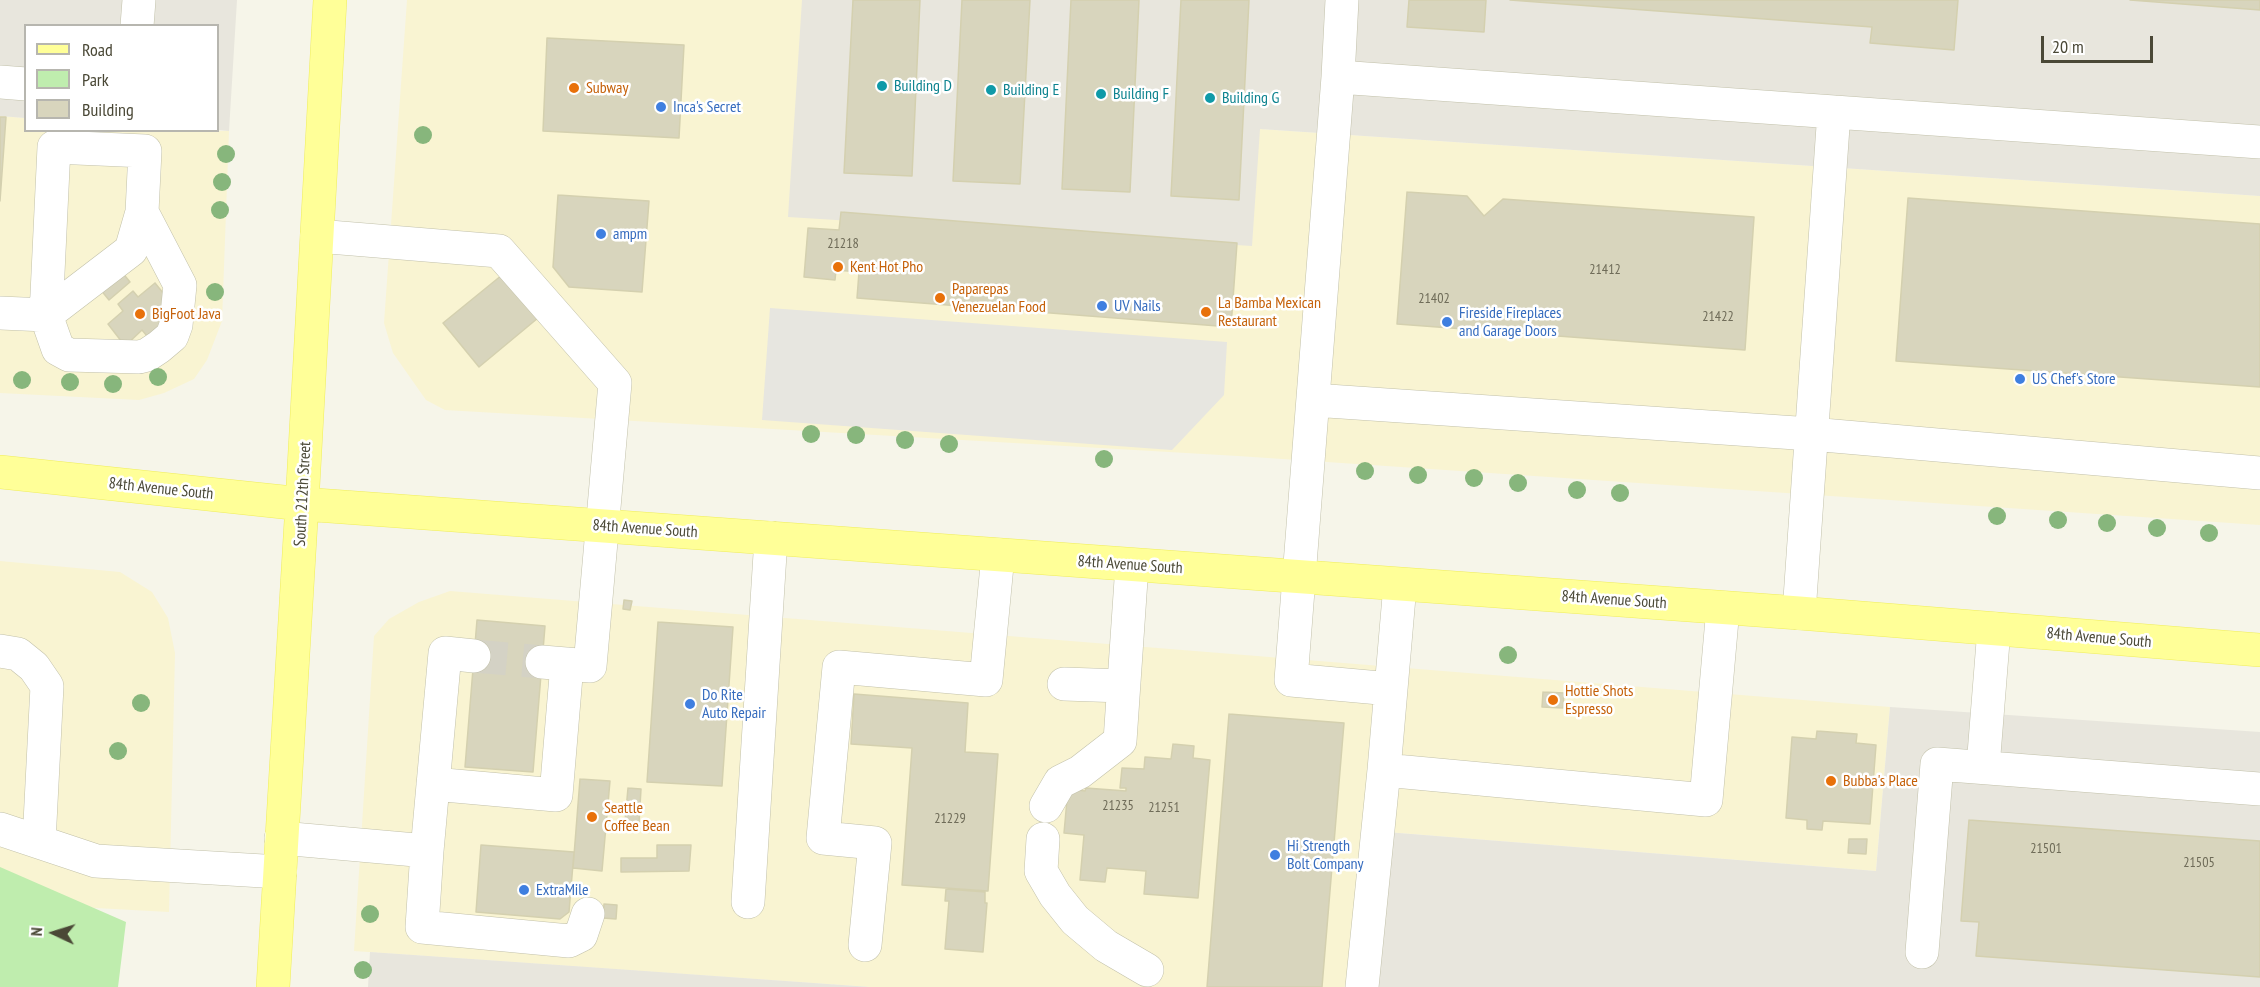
<!DOCTYPE html>
<style>
body{margin:0}
#map{position:relative;width:2260px;height:987px;overflow:hidden;background:#f6f5e9;font-family:"PT Sans Narrow",sans-serif}
canvas{display:block}
.legend{position:absolute;left:24px;top:24px;width:195px;height:108px;box-sizing:border-box;background:#fff;border:2px solid #b7b6af;margin:0;padding:8px 10px;list-style:none;font-size:18px;color:#4a4836}
.legend li{display:flex;align-items:center;gap:12px;height:30px}
.legend b{width:30px;border:2px solid #b7b6af}
.north{position:absolute;left:24px;top:903px;width:60px;height:60px;-webkit-text-stroke:4px #fff;paint-order:stroke;rotate:274deg;font-size:16px;font-weight:700;line-height:24px;text-align:center;color:#4a4836}
.north::after{content:'';display:block;margin:auto;width:21px;height:27px;background:#4a4836;clip-path:polygon(50% 0,100% 100%,50% 72%,0 100%)}
.scale{position:absolute;left:2041px;top:36px;width:112px;height:27px;box-sizing:border-box;border:3px solid #4a4836;border-top:0;padding-left:8px;font-size:18px;line-height:21px;white-space:nowrap;color:#4a4836;-webkit-text-stroke:4px #fff;paint-order:stroke}
</style>
<div id="map">
<canvas width="2260" height="987"></canvas>
<ul class="legend">
<li><b style="height:8px;background:#ffff98"></b>Road</li>
<li><b style="height:16px;background:#bfedae"></b>Park</li>
<li><b style="height:16px;background:#d8d5bd"></b>Building</li>
</ul>
<div class="north">N</div>
<div class="scale">20 m</div>
</div>
<script>
const ctx = document.querySelector('canvas').getContext('2d');
ctx.lineJoin = 'round';
function fill(path, color) { ctx.fillStyle = color; ctx.fill(path, 'evenodd'); }
const poly = rows => new Path2D(rows.map(r => 'M' + r).join(''));
function trace(path, color, width, dash) { ctx.strokeStyle = color; ctx.lineWidth = width; ctx.lineCap = dash ? 'butt' : 'round'; ctx.setLineDash(dash || []); ctx.stroke(path); }
function label(font, color, halo, rows, align = 'center') {
  ctx.font = font + ' "PT Sans Narrow",sans-serif'; ctx.lineWidth = 5; ctx.setLineDash([]); ctx.textBaseline = 'middle'; ctx.strokeStyle = halo; ctx.fillStyle = color; for (const [text, x, y, turn = 0] of rows) {
    ctx.save(); ctx.translate(x, y); ctx.rotate((+turn || 0) * Math.PI / 180); ctx.textAlign = isNaN(turn) ? turn : align; if (halo) ctx.strokeText(text, 0, 0); ctx.fillText(text, 0, 0); ctx.restore();
  }
}
fill(poly([
 [407,0,1268,0,1260,129,2260,196,2260,525,1238,456,445,410,426,400,393,353,384,323],
 [0,116,25,118,26,130,229,131,222,321,207,360,194,379,164,393,139,400,0,393],
 [0,561,120,572,152,592,168,618,175,653,169,912,59,906,0,883],
 [450,591,1890,707,1876,871,1361,830,1348,987,870,987,354,951,374,636,389,619,419,602]
]), '#f9f4d2');
fill(poly([
 [0,0,237,0,229,131,218,130,218,26,26,26,25,118,0,116],
 [802,0,2260,0,2260,196,1260,129,1252,246,788,217],
 [1890,707,2260,732,2260,987,1348,987,1361,830,1876,871],
 [370,952,602,968,870,987,368,987]
]), '#e8e6dd');
fill(poly([
 [0,867,126,922,118,987,0,987]
]), '#bfedae');
fill(poly([
 [770,308,1227,342,1224,395,1172,450,762,420]
]), '#e7e6e0');
const building = poly([
 [853,0,920,0,912,176,844,173,853,0],
 [962,0,1030,0,1020,184,953,181,962,0],
 [1071,0,1139,0,1130,192,1062,189,1071,0],
 [1181,0,1249,0,1239,200,1171,196,1181,0],
 [1409,0,1486,0,1484,32,1407,27,1409,0],
 [1510,0,1958,0,1954,50,1870,43,1872,27,1510,0],
 [2130,0,2260,0,2260,10,2130,0],
 [547,38,684,45,679,138,543,131,547,38],
 [0,117,6,117,0,201,0,117],
 [1407,192,1467,196,1484,216,1503,199,1754,217,1745,350,1397,324,1407,192],
 [558,195,649,201,642,292,569,287,553,267,558,195],
 [1908,198,2260,224,2260,387,1896,361,1908,198],
 [841,212,1237,243,1231,327,857,298,859,272,836,270,835,280,804,277,808,228,839,230,841,212],
 [121,271,130,282,109,300,100,289,121,271],
 [502,275,538,318,479,367,443,323,502,275],
 [155,283,172,304,157,317,163,324,147,336,142,330,125,346,108,324,123,311,118,304,133,291,138,297,155,283],
 [624,600,632,601,630,610,623,609,624,600],
 [477,620,545,626,533,772,465,767,477,620],
 [658,622,733,627,722,786,647,782,658,622],
 [1543,692,1564,693,1563,708,1542,707,1543,692],
 [854,694,968,703,965,752,998,754,988,891,902,885,912,748,851,744,854,694],
 [1229,714,1344,723,1322,987,1207,987,1229,714],
 [1817,731,1857,734,1856,743,1876,745,1870,824,1823,821,1822,830,1807,829,1807,820,1786,818,1792,737,1816,739,1817,731],
 [1173,744,1194,746,1193,758,1210,760,1198,898,1144,894,1146,871,1107,868,1105,882,1080,880,1084,835,1064,833,1068,789,1085,791,1086,788,1126,791,1126,788,1120,788,1122,768,1144,769,1145,757,1171,759,1173,744],
 [580,779,610,781,602,871,573,868,580,779],
 [628,788,641,789,639,823,625,821,628,788],
 [1969,820,2260,841,2260,977,1976,956,1979,922,1961,921,1969,820],
 [1849,839,1867,839,1866,854,1848,853,1849,839],
 [481,845,574,852,569,912,560,919,476,912,481,845],
 [657,845,691,845,689,871,621,872,621,858,657,858,657,845],
 [946,889,985,892,985,903,987,903,983,952,945,949,949,901,945,901,946,889],
 [604,904,617,905,616,919,603,918,604,904]
]);
fill(building, '#d8d5bd');
trace(building, '#d4d0af', 1.5);
trace(poly([
 [474,656,542,662]
]), '#d4d2c5', 33, [33, 16]);
const minor = poly([
 [137,26,139,0],
 [1338,77,1342,0],
 [0,82,26,84],
 [317,236,499,251,615,383,590,666,542,662],
 [0,313,46,315,131,250,142,212,145,151,54,147,46,315,58,349,69,355,139,357,147,355,159,347,172,336,176,325,180,285,142,212],
 [1313,400,1811,434,2260,473],
 [1799,613,1834,112],
 [0,651,18,654,34,667,47,686,39,842],
 [1064,684,1123,686],
 [1391,689,1291,680,1338,77,2260,142],
 [1983,767,1994,629],
 [1384,770,1400,585],
 [433,784,556,795,567,664],
 [1046,806,1060,782,1080,772,1120,741,1132,565],
 [0,829,96,861,280,872],
 [281,838,427,851,445,653,474,656],
 [1043,839,1041,871,1055,895,1075,920,1106,946,1147,970],
 [427,851,422,927,569,941,581,935,588,914],
 [748,902,771,538],
 [865,945,875,843,823,838,839,667,986,680,998,555],
 [1922,952,1937,764,2260,789],
 [1362,987,1384,770,1706,800,1723,608]
]);
const major = poly([
 [0,472,302,504,1799,613,2260,650],
 [273,987,302,504,330,0]
]);
trace(minor, '#c2c1aa', 34);
trace(major, '#efed5d', 34);
trace(minor, '#fff', 33);
trace(major, '#ffff98', 33);
ctx.fillStyle = '#87b67c';
for (const [x, y] of [
 [423,135],
 [226,154],
 [222,182],
 [220,210],
 [215,292],
 [158,377],
 [22,380],
 [70,382],
 [113,384],
 [811,434],
 [856,435],
 [905,440],
 [949,444],
 [1104,459],
 [1365,471],
 [1418,475],
 [1474,478],
 [1518,483],
 [1577,490],
 [1620,493],
 [1997,516],
 [2058,520],
 [2107,523],
 [2157,528],
 [2209,533],
 [1508,655],
 [141,703],
 [118,751],
 [370,914],
 [363,970]
]) { ctx.beginPath(); ctx.arc(x, y, 9, 0, 2 * Math.PI); ctx.fill(); }
for (const [x, y, r, color] of [
 [882,86,6,"#0f9aa8"],
 [574,88,6,"#e8710a"],
 [991,90,6,"#0f9aa8"],
 [1101,94,6,"#0f9aa8"],
 [1210,98,6,"#0f9aa8"],
 [661,107,6,"#3f7fe0"],
 [601,234,6,"#3f7fe0"],
 [838,267,6,"#e8710a"],
 [940,298,6,"#e8710a"],
 [1102,306,6,"#3f7fe0"],
 [1206,312,6,"#e8710a"],
 [140,314,6,"#e8710a"],
 [1447,322,6,"#3f7fe0"],
 [2020,379,6,"#3f7fe0"],
 [1553,700,6,"#e8710a"],
 [690,704,6,"#3f7fe0"],
 [1831,781,6,"#e8710a"],
 [592,817,6,"#e8710a"],
 [1275,855,6,"#3f7fe0"],
 [524,890,6,"#3f7fe0"]
]) { const dot = new Path2D(); dot.arc(x, y, r, 0, 2 * Math.PI); ctx.fillStyle = color; ctx.fill(dot); trace(dot, '#fff', 2); }
label('14px', '#6e6b58', null, [
 ["21218",843,244],
 ["21412",1605,270],
 ["21402",1434,299],
 ["21422",1718,317],
 ["21235",1118,806],
 ["21251",1164,808],
 ["21229",950,819],
 ["21501",2046,849],
 ["21505",2199,863]
]);
label('16px', '#0d838f', '#fff', [
 ["Building D",894,86],
 ["Building E",1003,90],
 ["Building F",1113,94],
 ["Building G",1222,98]
], 'left');
label('16px', '#c56008', '#fff', [
 ["Subway",586,88],
 ["Kent Hot Pho",850,267],
 ["Paparepas",952,289],
 ["Venezuelan Food",952,307],
 ["La Bamba Mexican",1218,303],
 ["Restaurant",1218,321],
 ["BigFoot Java",152,314],
 ["Hottie Shots",1565,691],
 ["Espresso",1565,709],
 ["Bubba's Place",1843,781],
 ["Seattle",604,808],
 ["Coffee Bean",604,826]
], 'left');
label('16px', '#366cbe', '#fff', [
 ["Inca's Secret",673,107],
 ["ampm",613,234],
 ["UV Nails",1114,306],
 ["Fireside Fireplaces",1459,313],
 ["and Garage Doors",1459,331],
 ["US Chef's Store",2032,379],
 ["Do Rite",702,695],
 ["Auto Repair",702,713],
 ["Hi Strength",1287,846],
 ["Bolt Company",1287,864],
 ["ExtraMile",536,890]
], 'left');
label('16px', '#4a4836', '#fff', [
 ["84th Avenue South",161,489,6],
 ["South 212th Street",303,494,-87],
 ["84th Avenue South",645,529,4],
 ["84th Avenue South",1130,565,4],
 ["84th Avenue South",1614,600,4],
 ["84th Avenue South",2099,638,5]
]);
</script>
